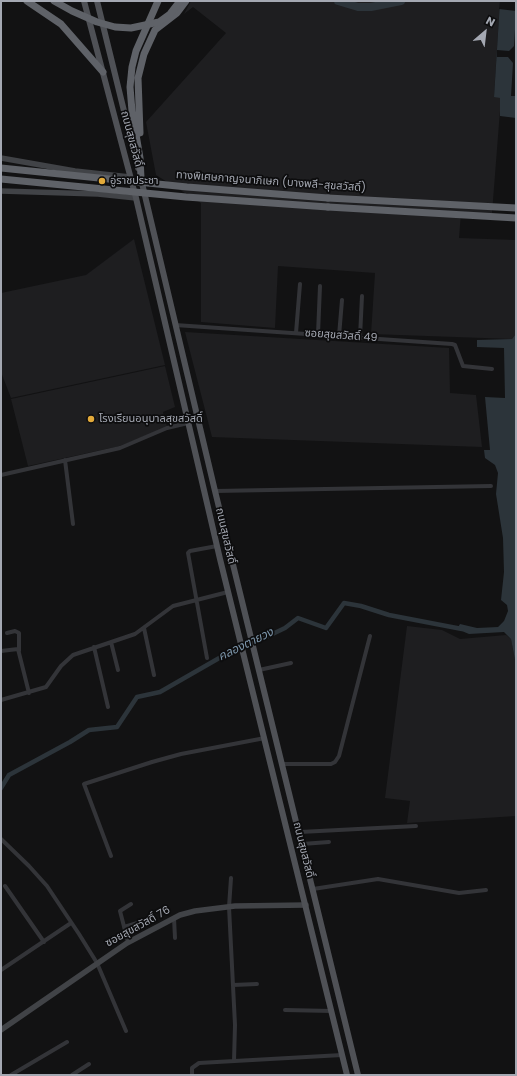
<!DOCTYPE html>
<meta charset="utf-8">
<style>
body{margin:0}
#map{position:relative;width:517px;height:1076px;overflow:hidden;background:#121213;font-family:Poppins,sans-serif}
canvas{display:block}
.frame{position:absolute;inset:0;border:2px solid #a4a8b2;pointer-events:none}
.north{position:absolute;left:465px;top:12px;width:40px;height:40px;-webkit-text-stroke:3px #0d0d0e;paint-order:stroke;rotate:28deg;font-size:11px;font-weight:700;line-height:16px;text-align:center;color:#a4a8b2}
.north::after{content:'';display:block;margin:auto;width:14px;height:18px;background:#a4a8b2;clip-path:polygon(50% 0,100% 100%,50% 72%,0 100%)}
</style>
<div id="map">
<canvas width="517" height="1076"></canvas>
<div class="frame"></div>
<div class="north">N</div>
</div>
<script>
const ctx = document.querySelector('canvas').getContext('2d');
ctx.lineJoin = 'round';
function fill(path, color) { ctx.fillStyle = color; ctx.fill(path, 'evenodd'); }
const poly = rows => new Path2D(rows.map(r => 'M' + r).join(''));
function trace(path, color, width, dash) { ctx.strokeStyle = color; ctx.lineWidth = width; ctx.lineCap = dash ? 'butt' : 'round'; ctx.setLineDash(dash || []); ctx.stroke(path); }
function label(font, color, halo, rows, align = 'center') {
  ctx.font = font + ' Poppins,"Noto Sans Thai",sans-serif'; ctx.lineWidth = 3.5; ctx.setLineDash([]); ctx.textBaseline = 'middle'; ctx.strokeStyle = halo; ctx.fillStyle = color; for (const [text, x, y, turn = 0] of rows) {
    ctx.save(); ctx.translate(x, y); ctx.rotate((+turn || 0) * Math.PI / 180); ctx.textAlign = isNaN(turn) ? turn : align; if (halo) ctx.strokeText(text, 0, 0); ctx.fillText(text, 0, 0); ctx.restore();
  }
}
fill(poly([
 [191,1,500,1,494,96,501,98,492,213,461,213,459,238,516,240,515,335,512,339,371,334,375,273,278,266,275,328,201,322,201,203,156,175,146,122,226,33,193,7,184,14],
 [134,239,165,365,11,398,1,372,1,293,86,275],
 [185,332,449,348,450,393,476,395,482,447,212,437],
 [165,366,175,407,163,412,167,427,120,446,28,466,11,399],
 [407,626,442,630,460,639,506,635,511,639,516,665,516,816,407,823,410,801,385,798]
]), '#1e1e20');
fill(poly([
 [500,1,516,1,516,118,500,116,500,98,494,97],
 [516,283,516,665,511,639,504,632,469,634,457,629,460,624,477,628,498,627,504,621,508,611,507,605,501,600,504,572,503,538,496,494,498,473,495,465,485,458,484,450,490,450,485,397,505,398,504,348,477,347,477,340,512,339,515,335]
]), '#2c343a');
fill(poly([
 [500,1,516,1,516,11,499,9],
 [516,13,516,96,511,96,513,63,508,57,497,57,497,50,509,51,514,46]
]), '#121213');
trace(poly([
 [1,788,9,775,70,742,89,730,117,727,137,697,160,692,221,657,262,639,285,628,298,618,326,628,344,603,361,606,389,615,462,629]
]), '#2c343a', 4.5);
trace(poly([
 [338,1,358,7,371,7,401,1]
]), '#2c343a', 8);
trace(poly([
 [175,325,452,344,455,345,463,366,492,369],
 [296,333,300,284],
 [318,334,320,286],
 [339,336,342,300],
 [360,337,362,296],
 [65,460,73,524],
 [1,475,120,448,167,428,188,423],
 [215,491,491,486],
 [144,628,154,675],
 [7,633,15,631,19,633,19,651],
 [111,642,118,670],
 [94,647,108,707],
 [1,651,18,649,29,693],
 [207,658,188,553,190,551,217,546],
 [259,670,291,663],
 [1,700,46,687,61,666,73,655,135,634,173,606,228,592],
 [282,764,331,764,335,762,339,756,370,636],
 [300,832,416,826],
 [1,839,29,866,47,886,79,934,97,963,126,1031],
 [302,844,329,842],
 [111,856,84,784,152,762,181,754,265,738],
 [231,878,229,907,235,1025,234,1061],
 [5,886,44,942],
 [313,889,378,879,459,893,486,890],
 [174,918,175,938],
 [124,927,144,921],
 [128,942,120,911,131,904],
 [1,970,71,923],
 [233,985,257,984],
 [285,1010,332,1011],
 [11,1075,67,1042],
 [72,1075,89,1064],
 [192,1075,192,1068,199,1063,342,1055]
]), '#333438', 4);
trace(poly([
 [1,158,75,171,130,177],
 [1,191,98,194,136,198],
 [1,1030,127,943,180,915,195,911,235,906,306,905]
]), '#414347', 5.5);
trace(poly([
 [84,1,136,198,220,559,347,1075],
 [97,1,138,168],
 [141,179,215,491,358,1075]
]), '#4f5156', 6);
trace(poly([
 [27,1,61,24,103,72],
 [140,133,138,78,144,54,155,30,177,13,186,1],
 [141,178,140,158,132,111,130,87,132,67,136,51,158,1],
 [328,198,516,208],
 [328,207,516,218]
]), '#5f6268', 7);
trace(poly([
 [54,1,72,11,97,22,115,27,131,28,159,22,170,14,180,1],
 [1,168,187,187,328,198],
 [1,179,186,197,328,207]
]), '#5f6268', 7);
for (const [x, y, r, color] of [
 [102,181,4,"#e3aa3a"],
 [91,419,4,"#e3aa3a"]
]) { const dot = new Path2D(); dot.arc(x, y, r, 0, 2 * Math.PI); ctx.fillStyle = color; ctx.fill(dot); trace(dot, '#0d0d0e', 1.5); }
label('11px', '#a4a8b2', '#0d0d0e', [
 ["ถนนสุขสวัสดิ์",131,139,75],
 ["ทางพิเศษกาญจนาภิเษก (บางพลี-สุขสวัสดิ์)",271,182,4],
 ["ซอยสุขสวัสดิ์ 49",341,336,4],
 ["ถนนสุขสวัสดิ์",225,536,77],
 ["ถนนสุขสวัสดิ์",303,850,76],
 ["ซอยสุขสวัสดิ์ 76",138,927,-29]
]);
label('11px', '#a4a8b2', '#0d0d0e', [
 ["อู่ราชประชา",110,181],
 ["โรงเรียนอนุบาลสุขสวัสดิ์",99,419]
], 'left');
label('italic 12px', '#7d96ab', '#0d0d0e', [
 ["คลองตายวง",246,645,-26]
]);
</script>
